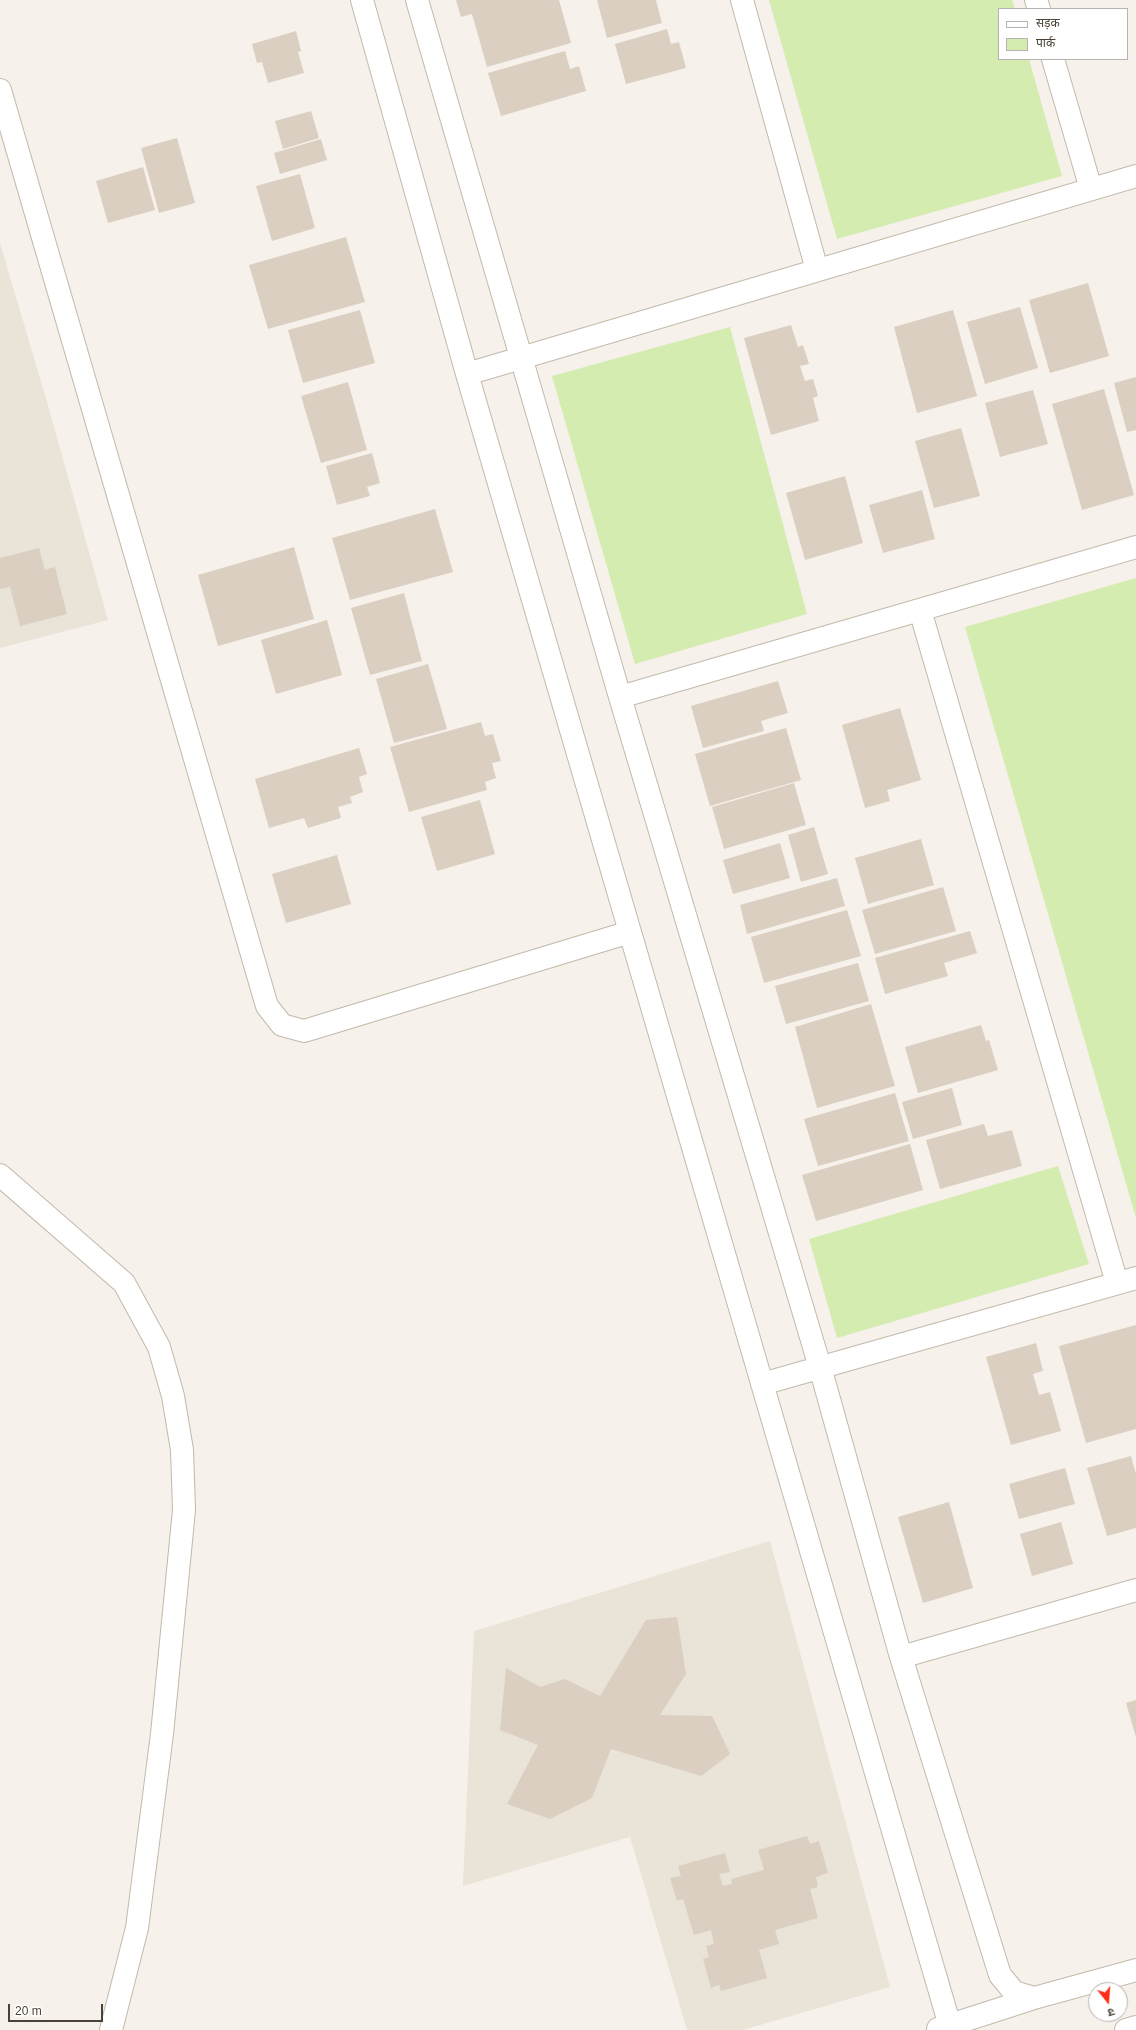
<!DOCTYPE html>
<meta charset="utf-8">
<style>
body{margin:0}
#map{position:relative;width:1136px;height:2030px;overflow:hidden;background:#f6f1ea;font-family:Helvetica,"Noto Sans Devanagari",sans-serif}
canvas{display:block}
.legend{position:absolute;left:998px;top:8px;width:130px;height:52px;box-sizing:border-box;background:#fff;border:1px solid #b7b3af;margin:0;padding:5px 7px;list-style:none;font-size:12px;color:#4a4237}
.legend li{display:flex;align-items:center;gap:8px;height:20px}
.legend b{width:20px;border:1px solid #b7b3af}
.north{position:absolute;left:1088px;top:1982px;width:40px;height:40px;box-sizing:border-box;background:#fff;border:1px solid #b7b3af;border-radius:50%;rotate:163deg;font-size:11px;font-weight:700;line-height:16px;text-align:center;color:#4a4237}
.north::after{content:'';display:block;margin:auto;width:14px;height:18px;background:#ff2d17;clip-path:polygon(50% 0,100% 100%,50% 72%,0 100%)}
.scale{position:absolute;left:8px;top:2004px;width:95px;height:18px;box-sizing:border-box;border:2px solid #4a4237;border-top:0;padding-left:5px;font-size:12px;line-height:14px;white-space:nowrap;color:#4a4237;-webkit-text-stroke:3px #fff;paint-order:stroke}
</style>
<div id="map">
<canvas width="1136" height="2030"></canvas>
<ul class="legend">
<li><b style="height:5px;background:#fff"></b>सड़क</li>
<li><b style="height:11px;background:#d5ecb1"></b>पार्क</li>
</ul>
<div class="north">उ</div>
<div class="scale">20 m</div>
</div>
<script>
const ctx = document.querySelector('canvas').getContext('2d');
ctx.lineJoin = 'round';
function fill(path, color) { ctx.fillStyle = color; ctx.fill(path, 'evenodd'); }
const poly = rows => new Path2D(rows.map(r => 'M' + r).join(''));
function trace(path, color, width, dash) { ctx.strokeStyle = color; ctx.lineWidth = width; ctx.lineCap = dash ? 'butt' : 'round'; ctx.setLineDash(dash || []); ctx.stroke(path); }
fill(poly([
 [0,243,47,402,108,620,0,648],
 [770,1541,890,1987,743,2030,687,2030,630,1837,463,1886,474,1631]
]), '#eae3d7');
fill(poly([
 [769,0,1012,0,1015,9,999,9,999,59,1029,59,1062,176,837,239],
 [730,327,807,614,635,664,552,376],
 [1136,578,1136,1218,965,627],
 [1058,1166,1089,1264,837,1338,809,1239]
]), '#d5ecb1');
fill(poly([
 [456,0,559,0,571,43,487,67,472,14,461,17],
 [597,0,656,0,662,23,607,38],
 [667,29,671,44,679,42,686,68,626,84,615,44],
 [296,31,301,51,298,52,304,73,268,83,262,62,257,63,252,44],
 [565,51,570,69,579,66,586,91,501,116,488,73],
 [311,111,319,138,283,149,275,121],
 [177,138,195,203,159,213,141,148],
 [321,139,327,160,280,174,274,153],
 [143,167,155,210,108,223,96,181],
 [300,174,315,228,272,241,256,186],
 [346,237,365,302,268,329,249,265],
 [1088,283,1109,356,1050,373,1029,300],
 [1020,307,1038,368,985,384,967,322],
 [360,310,375,363,303,383,288,330],
 [953,310,977,396,917,413,894,327],
 [791,325,798,347,803,345,809,364,800,366,805,381,813,379,818,396,813,398,819,421,771,435,744,338],
 [1136,377,1136,430,1127,432,1114,383],
 [348,382,367,450,321,463,301,396],
 [1104,389,1134,495,1082,510,1052,404],
 [1033,390,1048,444,1000,457,985,403],
 [961,428,980,496,934,508,915,441],
 [372,453,380,483,367,487,370,496,337,505,326,466],
 [845,476,863,543,805,560,786,493],
 [922,490,935,539,883,553,869,505],
 [435,509,453,572,350,600,332,538],
 [294,547,314,619,218,646,198,575],
 [39,548,45,570,55,567,67,614,20,626,10,587,0,589,0,558],
 [404,593,422,661,370,675,351,608],
 [327,620,342,675,276,694,261,640],
 [428,664,447,729,394,743,376,679],
 [778,681,788,713,761,721,764,731,703,748,691,706],
 [900,708,921,780,887,790,890,801,865,808,842,725],
 [481,722,485,736,493,734,501,761,492,763,496,778,485,782,487,790,409,812,390,747],
 [786,728,801,780,710,806,695,754],
 [359,748,367,774,359,777,363,792,350,797,352,803,338,807,341,818,308,828,304,818,269,828,255,779],
 [794,783,806,825,724,849,712,807],
 [480,800,495,854,437,871,421,817],
 [814,827,828,874,801,882,788,835],
 [921,839,934,885,868,904,855,858],
 [780,843,790,878,733,894,723,860],
 [337,855,351,904,286,923,272,874],
 [837,878,845,906,747,934,740,905],
 [943,887,956,931,875,954,862,910],
 [847,910,861,956,764,983,751,937],
 [970,931,977,953,944,963,948,976,885,994,875,958],
 [858,963,869,1001,786,1024,775,986],
 [871,1004,895,1086,817,1108,795,1027],
 [981,1025,986,1041,989,1040,998,1070,918,1093,905,1047],
 [952,1088,962,1125,913,1139,902,1102],
 [895,1093,909,1141,818,1166,804,1119],
 [984,1124,988,1136,1012,1130,1022,1166,940,1189,926,1140],
 [910,1144,923,1190,816,1221,802,1175],
 [1136,1325,1136,1429,1086,1443,1059,1346],
 [1036,1343,1043,1371,1033,1374,1039,1395,1050,1392,1061,1431,1011,1445,986,1357],
 [1131,1456,1136,1474,1136,1528,1107,1536,1087,1468],
 [1065,1468,1075,1504,1019,1519,1009,1484],
 [949,1502,973,1588,923,1603,898,1517],
 [1061,1522,1073,1564,1032,1576,1020,1534],
 [677,1617,686,1674,660,1715,712,1716,730,1754,701,1776,611,1749,592,1798,550,1819,507,1804,538,1745,500,1730,506,1668,540,1687,565,1679,600,1696,646,1620],
 [1136,1700,1136,1737,1126,1703],
 [807,1836,810,1844,819,1841,828,1873,816,1877,818,1887,810,1889,818,1918,775,1930,779,1944,759,1950,767,1978,721,1991,719,1985,711,1988,703,1959,709,1957,706,1946,714,1944,711,1930,694,1935,683,1899,677,1901,670,1878,681,1876,678,1866,725,1853,730,1872,719,1874,723,1886,732,1884,731,1879,764,1870,758,1850]
]), '#dbcfc1');
const minor = poly([
 [362,0,467,374,630,932,950,2026,955,2030],
 [417,0,620,697,820,1367,901,1657,1000,1975,1014,1992,1034,1998],
 [742,0,817,270],
 [1036,0,1039,9],
 [1053,59,1091,189],
 [0,90,267,1006,282,1025,304,1031,630,932],
 [467,374,1136,176],
 [920,610,1117,1283],
 [620,697,1136,547],
 [0,1175,124,1283,159,1347,173,1396,182,1450,184,1510,162,1734,137,1928,111,2030],
 [762,1384,1136,1278],
 [901,1657,1136,1590],
 [938,2029,1034,1998,1136,1970],
 [1126,2030,1136,2027]
]);
trace(minor, '#c2b9ab', 24);
trace(minor, '#fff', 22);
</script>
